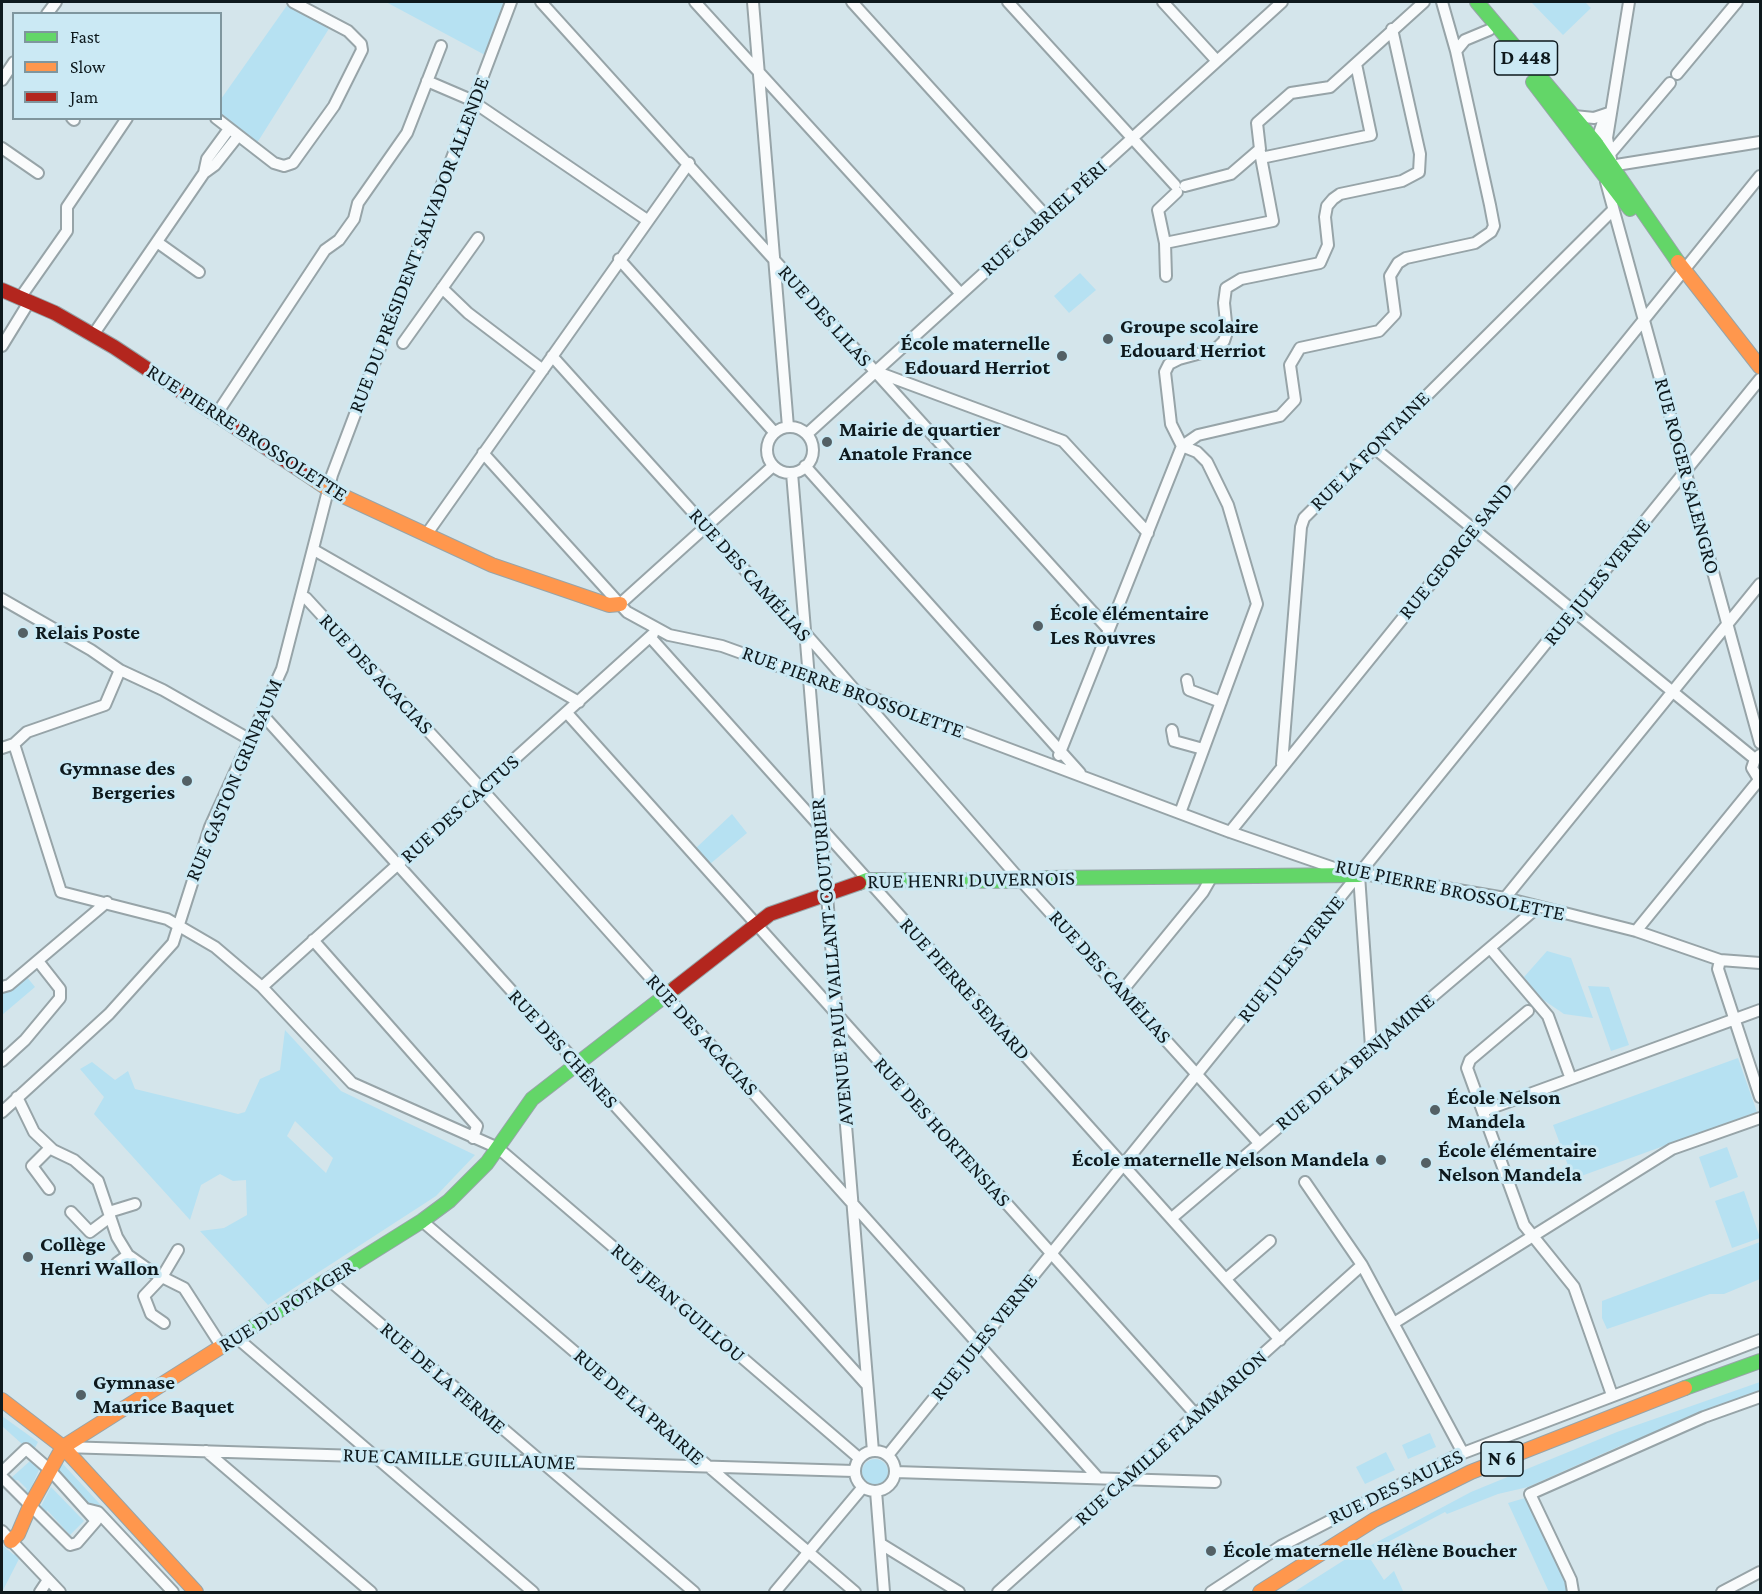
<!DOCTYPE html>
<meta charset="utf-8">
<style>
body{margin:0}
#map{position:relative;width:1762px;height:1594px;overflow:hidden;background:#d4e5eb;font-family:"Crimson Pro",serif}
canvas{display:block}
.frame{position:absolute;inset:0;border:3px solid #0e191d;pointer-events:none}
.legend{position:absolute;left:12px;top:12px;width:210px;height:108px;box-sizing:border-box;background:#cbe9f4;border:2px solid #7f969e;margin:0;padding:8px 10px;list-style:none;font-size:18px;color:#0e191d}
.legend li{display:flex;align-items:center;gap:12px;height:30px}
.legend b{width:30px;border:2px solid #7f969e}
</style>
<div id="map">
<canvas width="1762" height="1594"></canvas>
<div class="frame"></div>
<ul class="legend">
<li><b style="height:8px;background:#63d668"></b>Fast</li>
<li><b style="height:8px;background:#ff974d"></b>Slow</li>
<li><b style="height:8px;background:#b3261e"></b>Jam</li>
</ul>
</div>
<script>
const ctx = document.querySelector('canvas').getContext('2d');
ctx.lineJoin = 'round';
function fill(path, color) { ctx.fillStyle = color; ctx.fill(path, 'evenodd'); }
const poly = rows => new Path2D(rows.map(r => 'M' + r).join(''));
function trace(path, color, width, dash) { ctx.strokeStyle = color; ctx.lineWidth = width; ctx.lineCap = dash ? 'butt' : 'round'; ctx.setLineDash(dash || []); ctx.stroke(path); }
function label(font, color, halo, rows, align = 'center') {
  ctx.font = font + ' "Crimson Pro",serif'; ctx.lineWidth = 6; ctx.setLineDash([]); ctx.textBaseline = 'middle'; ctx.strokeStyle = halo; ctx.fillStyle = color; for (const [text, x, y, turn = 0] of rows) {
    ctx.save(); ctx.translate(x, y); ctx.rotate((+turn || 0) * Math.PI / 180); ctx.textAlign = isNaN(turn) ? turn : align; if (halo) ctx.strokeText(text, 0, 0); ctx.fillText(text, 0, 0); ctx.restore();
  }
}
fill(poly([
 [386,2,504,2,485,55],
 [1531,2,1585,2,1591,8,1563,35],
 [288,4,330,27,257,143,221,114,221,99],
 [1080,273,1096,290,1069,313,1054,296],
 [732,814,747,833,710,864,696,848],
 [1547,951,1571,958,1593,1018,1564,1014,1539,997,1524,977],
 [22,971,35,987,2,1015,2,981],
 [1588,986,1609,987,1629,1045,1611,1051],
 [285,1030,341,1091,475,1155,436,1196,268,1305,200,1231,224,1228,247,1215,246,1180,233,1181,220,1174,201,1185,190,1220,94,1114,104,1097,80,1069,92,1062,115,1080,128,1071,135,1089,238,1114,245,1112,260,1079,280,1070],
 [295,1121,333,1158,326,1173,287,1136],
 [1738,1058,1757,1112,1573,1179,1553,1125],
 [1727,1147,1738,1177,1710,1188,1699,1157],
 [1744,1191,1760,1238,1732,1248,1715,1201],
 [1760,1242,1760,1279,1724,1294,1710,1294,1607,1329,1602,1318,1602,1301],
 [1760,1382,1760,1394,1620,1446,1528,1487,1498,1494,1447,1514,1445,1512,1390,1541,1371,1560,1384,1580,1394,1571,1403,1591,1400,1592,1294,1592,1349,1557,1471,1492,1617,1432],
 [2,1416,38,1442,34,1450,28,1443,22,1444,2,1426],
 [1430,1433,1436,1447,1408,1459,1402,1445],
 [1386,1452,1395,1470,1365,1484,1356,1467],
 [25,1455,45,1473,39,1470,29,1492,34,1495,30,1497,22,1493,27,1489,18,1480,11,1481,6,1475,11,1478,30,1461],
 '862 1472a13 13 0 1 1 26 0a13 13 0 1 1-26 0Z',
 [62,1463,181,1592,96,1506,83,1501,58,1471],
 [51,1487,84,1521,70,1535,47,1510,46,1516,40,1508],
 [1525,1498,1568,1586,1569,1592,1549,1592,1508,1503],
 [2,1545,14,1555,16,1553,20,1557,2,1592]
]), '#b6e1f2');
const street = poly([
 [541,2,1109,630],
 [695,2,961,294],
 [753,2,788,427],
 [852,2,1046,216],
 [1008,2,1175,185],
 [1163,2,1217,61],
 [47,14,56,2],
 [1456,51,1465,40,1489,30],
 [1677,74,1737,2],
 [2,80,14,62],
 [427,81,469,99,647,220],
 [1574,116,1594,118,1609,113],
 [72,118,74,120],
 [216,118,274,163,284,166,293,163,334,106,362,50,361,44,348,31,293,2],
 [1595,145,1605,116],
 [2,148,38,173],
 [1609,155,1670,83],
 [1261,158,1371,135,1356,64],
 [1611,159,1607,138,1629,2],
 [1610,166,1760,142],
 [204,173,207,159,229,129],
 [1606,182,1760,743],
 [1185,186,1231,174,1260,149,1257,123,1291,93,1330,87,1424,2],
 [157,242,199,272],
 [1165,243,1273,221,1260,152],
 [619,259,774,432],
 [1166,276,1165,243,1158,210,1177,192],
 [442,288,468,313,543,370],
 [20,298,67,231,67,207,127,118],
 [93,335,204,173,215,165,238,136],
 [403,343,478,238],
 [2,346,29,302],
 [552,356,790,620,806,634,1015,874,1259,1143],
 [877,372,1063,441,1148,533],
 [216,415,325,250,339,240,354,219,358,203,407,133,441,46],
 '767 450a23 23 0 1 1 46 0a23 23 0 1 1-46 0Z',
 [807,434,1282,2],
 [1182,446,1198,435,1280,416,1295,400,1290,365,1300,348,1379,331,1395,314,1390,276,1398,263,1406,258,1475,243,1491,232,1494,226,1490,205,1456,51,1442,2],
 [1182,446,1171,424,1165,372,1169,364,1179,359,1216,349,1224,341,1227,332,1224,303,1226,288,1241,279,1320,263,1328,245,1325,217,1327,206,1333,199,1340,194,1402,181,1419,172,1420,154,1392,29],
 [1373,447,1755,759],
 [483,453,627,612,669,635,722,646,822,682,852,690,1230,832,1340,870,1505,898,1636,931,1720,960,1760,963],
 [805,466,1080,773],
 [792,473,873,1451],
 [426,535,689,163],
 [314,550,579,702],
 [302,596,306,598,487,795,1098,1478],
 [2,599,91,650,120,670,163,690,249,739],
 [620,604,773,466],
 [651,638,1280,1340],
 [1187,680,1189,690,1221,702],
 [261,713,867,1385],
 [567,713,1197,1416],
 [1172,730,1174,741,1203,749],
 [14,744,61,892,167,919,215,947,262,987,352,1083,498,1148,859,1458],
 [2,748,14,744,27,732,105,705,120,670],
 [1059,755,1182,446],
 [1760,755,1755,759,1752,768,1760,781],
 [1282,764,1301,527,1304,518,1613,210],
 [1180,813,1257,604,1228,505,1207,462,1197,452,1182,446],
 [1230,832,1760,176],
 [1359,875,1371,1047],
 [1505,898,1760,584],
 [1636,931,1759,780],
 [313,940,477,1126,473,1138],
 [1490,948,1548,1016,1571,1079],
 [1720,960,1718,969,1760,1097],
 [2,987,9,985,107,902],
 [262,987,653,634],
 [1122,991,1203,892,1211,878],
 [1528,1011,1470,1060,1467,1068,1524,1225,1574,1287,1612,1395],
 [2,1061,25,1040,60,998,60,989,38,961],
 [17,1097,34,1132,53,1150,74,1160,98,1181,117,1237,128,1255,152,1272,184,1288,222,1347],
 [1483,1111,1760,1010],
 [2,1112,109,1014,173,943,210,827,282,669,332,475,511,2],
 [1305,1182,1362,1265],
 [49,1189,32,1166,50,1148],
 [71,1212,90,1232,110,1217],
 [109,1212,135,1204],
 [1173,1217,1538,907],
 [422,1221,855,1592],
 [117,1263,128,1255],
 [1227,1278,1270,1241],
 [329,1280,694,1592],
 [164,1323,151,1314,144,1296,162,1277,178,1250],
 [1394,1323,1672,1149,1760,1118],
 [237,1338,533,1592],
 [63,1447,854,1471],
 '855 1471a20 20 0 1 1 40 0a20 20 0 1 1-40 0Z',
 [206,1451,371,1592],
 [888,1455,1760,379],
 [2,1472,26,1449,50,1470,96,1521,77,1543,70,1545,2,1477],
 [895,1472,1215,1482],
 [876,1491,884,1592],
 [86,1509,98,1512,173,1592],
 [2,1531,60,1592],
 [881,1544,959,1592],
 [40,1592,48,1580],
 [775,1592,863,1487],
 [998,1592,1362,1265,1463,1453],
 [1211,1592,1281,1546,1458,1455,1760,1340],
 [1573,1592,1571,1580,1530,1494,1704,1417,1760,1397],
 [1722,1592,1760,1572]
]);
const fast = poly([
 [1477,2,1595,142,1678,262],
 [1533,82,1630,209],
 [859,883,867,880,1022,881,1047,878,1359,875],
 [243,1333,422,1221,449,1201,487,1163,532,1099,675,988],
 [1685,1388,1760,1361]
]);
const slow = poly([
 [1678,262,1760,367],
 [303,472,328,489,492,565,609,605,620,604],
 [2,1400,63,1447,196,1592],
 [11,1541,18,1534,30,1506,63,1447,243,1333],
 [1260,1592,1374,1520,1471,1472,1685,1388]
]);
const jam = poly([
 [2,290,55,313,114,347,303,472],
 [675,988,770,914,859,883]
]);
trace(street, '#97a4a8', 14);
trace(fast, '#97a4a8', 16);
trace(slow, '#97a4a8', 16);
trace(jam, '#97a4a8', 16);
trace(street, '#f9fbfc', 10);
trace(fast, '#63d668', 14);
trace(slow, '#ff974d', 14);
trace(jam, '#b3261e', 14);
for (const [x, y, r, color] of [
 [1108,339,6,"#536065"],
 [1062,356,6,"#536065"],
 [827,442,6,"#536065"],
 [1038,626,6,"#536065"],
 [23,633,6,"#536065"],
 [187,781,6,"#536065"],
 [1435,1110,6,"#536065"],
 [1381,1160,6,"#536065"],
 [1426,1163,6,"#536065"],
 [28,1257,6,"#536065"],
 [81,1395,6,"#536065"],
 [1211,1551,6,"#536065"]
]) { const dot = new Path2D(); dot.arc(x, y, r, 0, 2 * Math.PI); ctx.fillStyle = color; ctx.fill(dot); trace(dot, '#cbe9f4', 2); }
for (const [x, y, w] of [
 [1526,58,63],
 [1502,1459,42]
]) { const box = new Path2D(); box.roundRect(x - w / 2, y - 17, w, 34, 4.5); ctx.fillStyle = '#cbe9f4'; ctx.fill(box); trace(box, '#0e191d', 1.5); }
label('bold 20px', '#0e191d', null, [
 ["D 448",1526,58],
 ["N 6",1502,1459]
]);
label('21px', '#0e191d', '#cbe9f4', [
 ["RUE GABRIEL PÉRI",1044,218,-42],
 ["RUE DU PRÉSIDENT SALVADOR ALLENDE",419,245,-69],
 ["RUE DES LILAS",825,316,48],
 ["RUE PIERRE BROSSOLETTE",247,433,33],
 ["RUE LA FONTAINE",1370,451,-45],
 ["RUE ROGER SALENGRO",1687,476,75],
 ["RUE GEORGE SAND",1456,551,-51],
 ["RUE DES CAMÉLIAS",750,575,48],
 ["RUE JULES VERNE",1597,582,-51],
 ["RUE DES ACACIAS",376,674,47],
 ["RUE PIERRE BROSSOLETTE",853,692,20],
 ["RUE GASTON GRINBAUM",234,780,-67],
 ["RUE DES CACTUS",460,809,-42],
 ["RUE HENRI DUVERNOIS",971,880,-1],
 ["RUE PIERRE BROSSOLETTE",1450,890,12],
 ["RUE JULES VERNE",1291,959,-51],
 ["AVENUE PAUL VAILLANT-COUTURIER",832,962,-95],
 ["RUE DES CAMÉLIAS",1110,977,48],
 ["RUE PIERRE SEMARD",965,989,48],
 ["RUE DES ACACIAS",702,1035,48],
 ["RUE DES CHÊNES",563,1049,48],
 ["RUE DE LA BENJAMINE",1355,1062,-40],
 ["RUE DES HORTENSIAS",942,1132,48],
 ["RUE JEAN GUILLOU",678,1303,41],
 ["RUE DU POTAGER",287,1306,-32],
 ["RUE JULES VERNE",984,1337,-51],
 ["RUE DE LA FERME",443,1378,41],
 ["RUE DE LA PRAIRIE",639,1407,41],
 ["RUE CAMILLE FLAMMARION",1171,1438,-42],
 ["RUE CAMILLE GUILLAUME",459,1459,2],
 ["RUE DES SAULES",1396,1487,-26]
]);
label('bold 21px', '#0e191d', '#cbe9f4', [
 ["Groupe scolaire",1120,327],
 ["Edouard Herriot",1120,351],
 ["École maternelle",1050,344,"right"],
 ["Edouard Herriot",1050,368,"right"],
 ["Mairie de quartier",839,430],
 ["Anatole France",839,454],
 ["École élémentaire",1050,614],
 ["Les Rouvres",1050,638],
 ["Relais Poste",35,633],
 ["Gymnase des",175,769,"right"],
 ["Bergeries",175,793,"right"],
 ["École Nelson",1447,1098],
 ["Mandela",1447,1122],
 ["École élémentaire",1438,1151],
 ["Nelson Mandela",1438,1175],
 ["École maternelle Nelson Mandela",1369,1160,"right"],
 ["Collège",40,1245],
 ["Henri Wallon",40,1269],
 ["Gymnase",93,1383],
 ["Maurice Baquet",93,1407],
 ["École maternelle Hélène Boucher",1223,1551]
], 'left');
</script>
